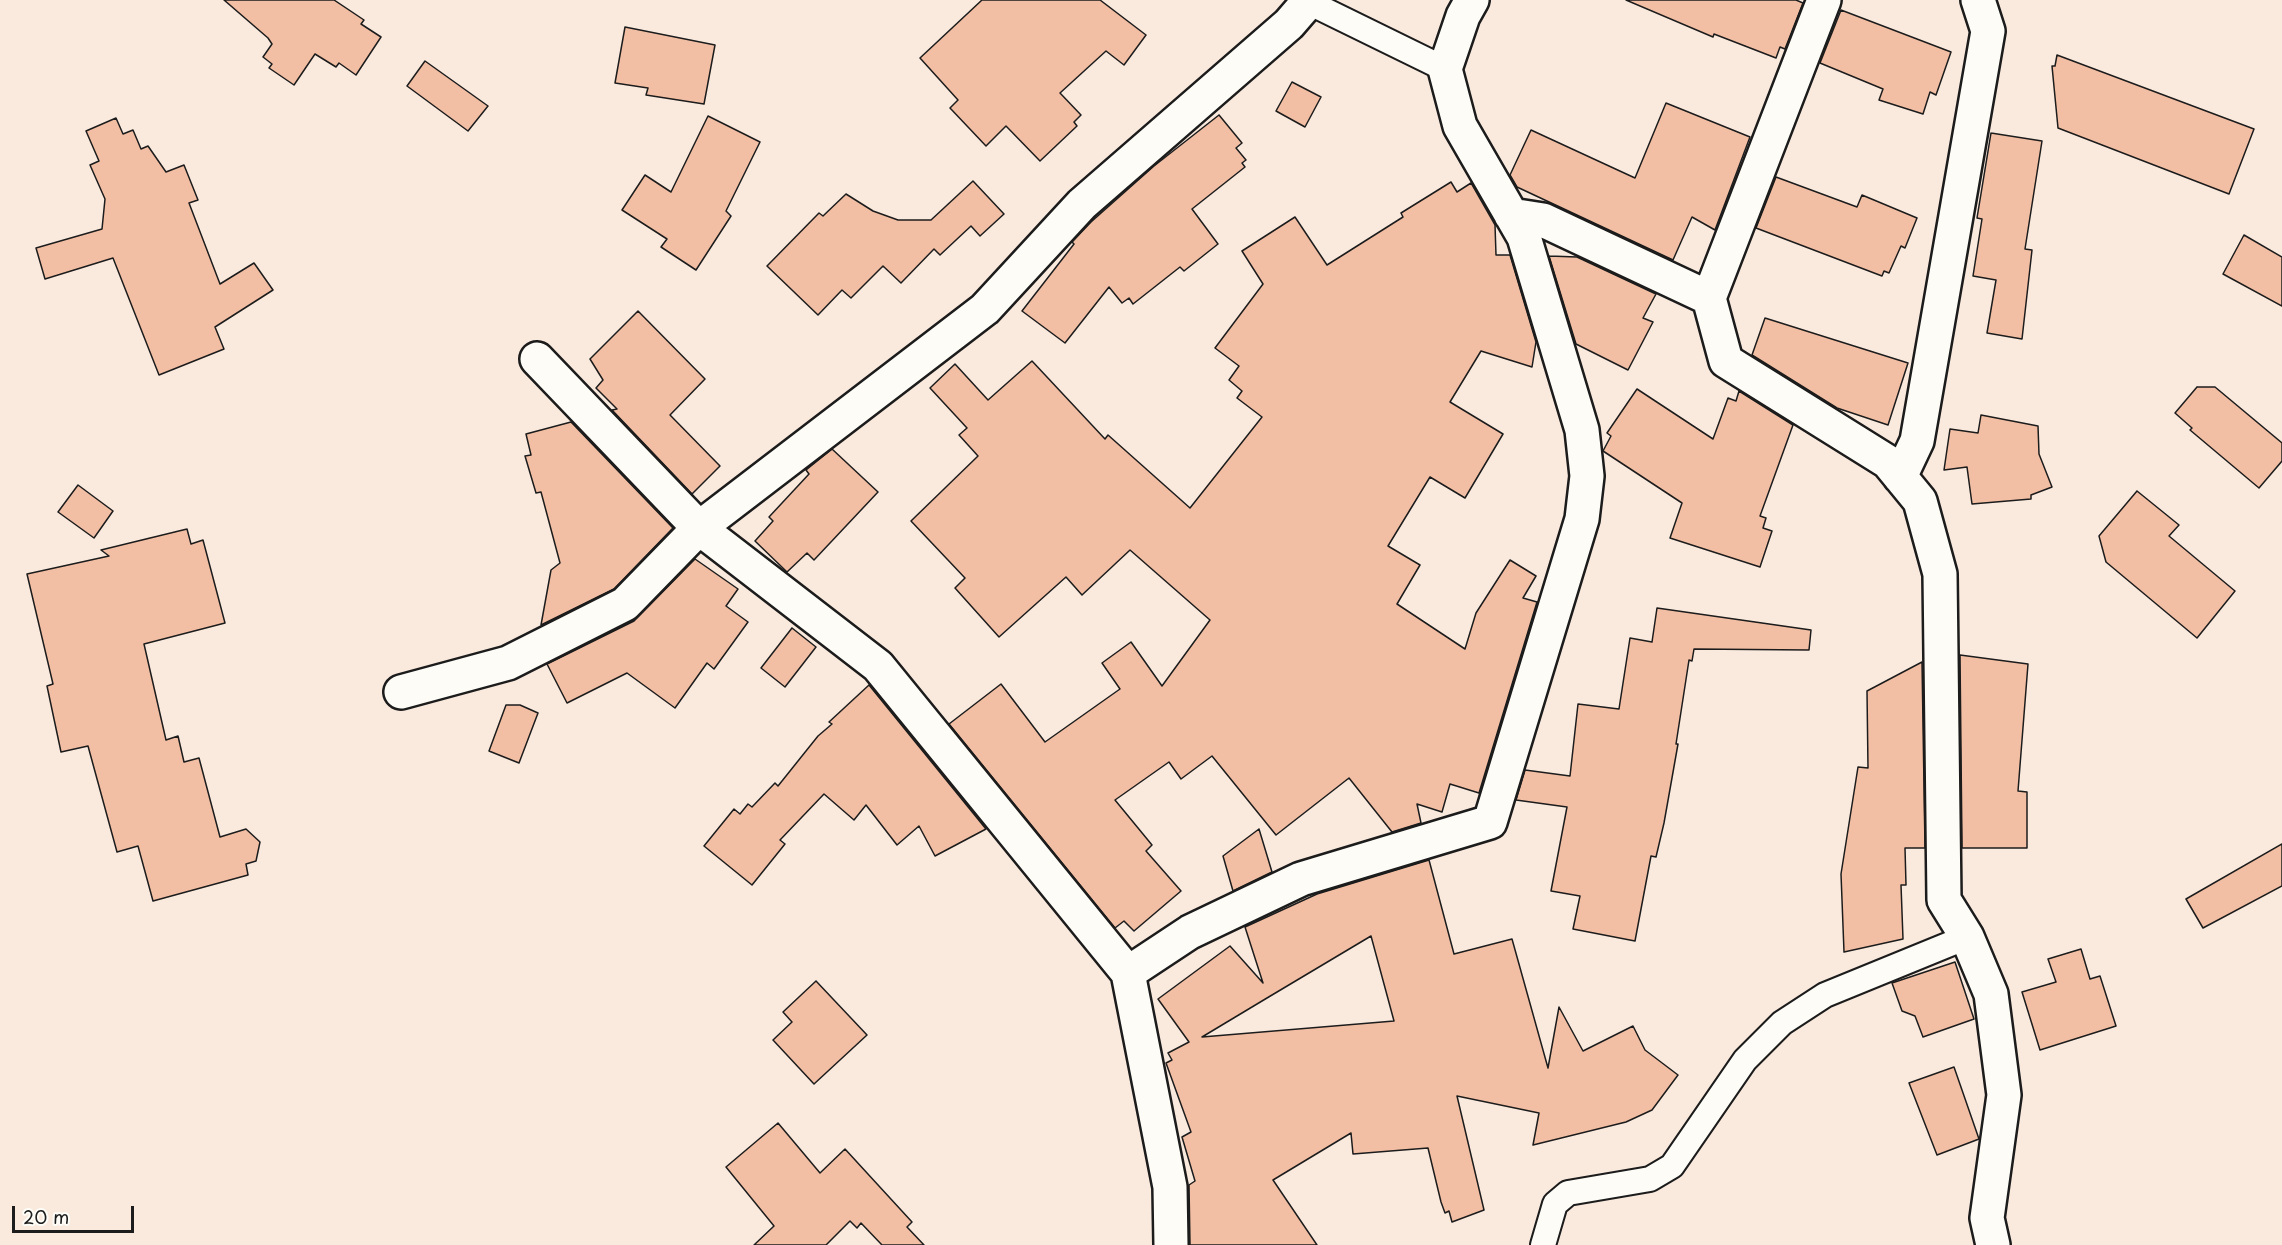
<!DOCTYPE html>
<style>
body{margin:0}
#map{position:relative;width:2282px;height:1245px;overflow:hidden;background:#faeade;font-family:"Playpen Sans",sans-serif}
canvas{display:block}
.scale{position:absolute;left:12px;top:1206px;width:122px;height:27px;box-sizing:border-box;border:3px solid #1c1c1c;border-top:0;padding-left:8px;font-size:18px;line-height:21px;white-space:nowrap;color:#1c1c1c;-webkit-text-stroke:4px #fdfcf7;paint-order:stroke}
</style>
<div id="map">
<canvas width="2282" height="1245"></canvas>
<div class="scale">20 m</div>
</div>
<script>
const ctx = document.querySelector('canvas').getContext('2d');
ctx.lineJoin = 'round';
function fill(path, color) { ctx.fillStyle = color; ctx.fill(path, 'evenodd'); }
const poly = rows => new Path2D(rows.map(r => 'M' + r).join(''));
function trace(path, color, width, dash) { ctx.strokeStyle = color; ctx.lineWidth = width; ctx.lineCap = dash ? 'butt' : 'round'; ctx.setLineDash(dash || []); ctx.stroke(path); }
const building = poly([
 [224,0,334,0,364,20,361,24,381,37,356,75,339,63,336,67,315,54,294,85,269,68,272,64,263,57,272,44,268,38,224,0],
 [982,0,1100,0,1146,35,1124,65,1106,51,1060,93,1081,115,1074,122,1077,126,1040,161,1006,126,986,146,950,108,958,100,920,58,982,0],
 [1626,0,1796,0,1803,3,1785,49,1780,47,1776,58,1714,34,1713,37,1626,0],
 [1841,10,1951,52,1936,95,1930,92,1923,114,1879,100,1883,89,1820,63,1841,10],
 [625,27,715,45,704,104,646,95,648,88,615,83,625,27],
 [2057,55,2254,129,2229,194,2058,128,2052,66,2055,66,2057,55],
 [425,61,488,106,468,131,407,86,425,61],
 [1292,82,1321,97,1305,127,1276,111,1292,82],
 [1666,103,1750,137,1715,230,1692,217,1673,260,1517,187,1510,175,1531,130,1635,178,1666,103],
 [1219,115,1242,143,1236,148,1246,160,1242,163,1245,167,1192,209,1218,244,1184,271,1180,267,1133,304,1129,298,1122,303,1109,287,1065,343,1022,311,1074,244,1072,242,1091,222,1154,166,1219,115],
 [708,116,760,142,726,211,731,216,696,270,661,247,667,239,622,210,645,175,671,192,708,116],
 [116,118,123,134,133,130,141,149,148,146,166,172,184,165,198,200,189,203,220,284,254,263,273,290,215,327,224,349,159,375,113,258,45,279,36,248,102,229,105,199,90,165,99,161,86,131,116,118],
 [1991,133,2042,141,2025,249,2032,250,2022,339,1987,333,1996,280,1973,276,1982,219,1977,218,1991,133],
 [1776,177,1857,207,1862,195,1917,218,1905,248,1901,246,1889,273,1884,271,1882,276,1756,228,1776,177],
 [973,181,1004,214,980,236,971,226,940,255,934,249,901,283,883,266,851,298,842,290,818,315,767,266,819,213,823,216,846,194,873,211,898,220,931,220,973,181],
 [1451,182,1457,192,1471,183,1495,225,1496,255,1510,255,1536,342,1532,367,1481,351,1450,402,1503,434,1465,498,1430,477,1388,546,1420,565,1397,604,1465,649,1476,613,1510,560,1536,576,1523,598,1537,602,1479,793,1450,784,1442,812,1417,804,1421,823,1392,832,1349,778,1276,835,1212,756,1181,779,1169,762,1115,800,1152,845,1146,851,1181,891,1134,931,1124,921,1115,928,949,724,1001,684,1045,742,1120,689,1102,663,1131,642,1162,686,1210,620,1130,550,1082,595,1066,577,999,637,955,588,965,578,911,521,978,456,959,435,967,428,930,388,955,364,988,400,1032,361,1105,439,1108,435,1190,508,1262,417,1237,398,1242,391,1229,380,1239,366,1215,348,1263,284,1242,251,1295,217,1327,265,1403,217,1401,213,1451,182],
 [2244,235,2282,257,2282,306,2223,274,2244,235],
 [1549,256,1577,257,1656,294,1643,318,1653,322,1628,370,1576,344,1549,256],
 [638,311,705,379,670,415,720,466,692,494,612,410,617,409,596,388,603,380,590,359,638,311],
 [1765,318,1908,363,1888,425,1837,408,1752,355,1765,318],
 [2197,387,2215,387,2282,443,2282,461,2259,488,2190,430,2192,428,2175,413,2197,387],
 [1637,389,1713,439,1728,398,1736,401,1739,391,1793,425,1760,516,1766,518,1763,528,1772,531,1760,567,1670,538,1682,503,1603,451,1611,436,1607,433,1637,389],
 [1981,415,2038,426,2039,454,2052,487,2031,495,2031,499,1972,504,1967,467,1944,470,1950,429,1978,433,1981,415],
 [571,422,673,528,614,589,541,625,551,570,560,563,541,492,536,493,525,456,531,455,526,434,571,422],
 [832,449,878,492,814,560,807,553,787,572,755,541,773,521,769,517,809,474,806,470,832,449],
 [78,485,113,511,94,538,58,512,78,485],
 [2137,491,2179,525,2169,536,2235,591,2197,638,2106,562,2099,536,2137,491],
 [187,529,191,544,203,540,225,623,144,644,166,740,178,736,184,762,199,758,220,837,246,829,260,842,256,861,246,864,248,875,153,901,138,846,117,852,88,746,61,752,47,686,53,684,27,574,109,556,101,550,187,529],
 [695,559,738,589,726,606,748,622,714,669,707,663,675,708,627,673,567,703,547,664,634,621,695,559],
 [1657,608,1811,630,1809,650,1694,649,1692,661,1689,660,1676,744,1678,744,1664,823,1656,857,1651,856,1635,941,1573,929,1580,896,1551,891,1567,807,1516,800,1525,770,1570,776,1578,704,1619,709,1630,638,1652,642,1657,608],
 [792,628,816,647,785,687,761,668,792,628],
 [1960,655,2028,664,2018,791,2027,792,2027,848,1962,848,1960,655],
 [1922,662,1925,848,1905,848,1906,885,1901,885,1903,939,1844,952,1841,874,1858,767,1868,768,1867,691,1922,662],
 [869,685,986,829,935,856,919,826,897,845,866,805,854,820,824,794,780,840,785,844,752,885,704,846,734,809,740,814,748,804,752,807,775,783,778,786,818,736,832,724,829,722,869,685],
 [506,705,520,705,538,713,519,763,489,751,506,705],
 [1259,829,1272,872,1233,891,1223,856,1259,829],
 [2282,844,2282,886,2203,928,2186,899,2282,844],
 [1429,860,1454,954,1512,939,1548,1068,1559,1007,1583,1051,1633,1026,1645,1050,1678,1075,1652,1110,1626,1122,1533,1145,1539,1113,1457,1096,1484,1210,1452,1222,1449,1211,1445,1213,1441,1202,1428,1148,1353,1154,1351,1133,1273,1180,1317,1245,1190,1245,1189,1185,1195,1181,1182,1137,1191,1132,1166,1063,1172,1060,1168,1053,1189,1042,1158,999,1230,946,1263,983,1245,927,1317,894,1429,860],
 [1371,936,1394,1021,1202,1037,1267,998,1371,936],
 [2081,949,2090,979,2100,976,2116,1026,2040,1050,2022,992,2056,982,2048,959,2081,949],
 [1955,962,1974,1019,1923,1037,1915,1016,1902,1011,1892,983,1955,962],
 [816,981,867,1035,814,1084,773,1040,792,1022,783,1012,816,981],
 [1954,1067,1979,1139,1937,1155,1909,1083,1954,1067],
 [778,1123,820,1173,845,1149,912,1222,907,1227,924,1245,882,1245,861,1223,857,1228,850,1221,826,1245,754,1245,774,1226,726,1167,778,1123]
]);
fill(building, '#f3bfa4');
trace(building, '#1c1c1c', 1.5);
const service = poly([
 [1304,0,1445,69],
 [1543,1245,1555,1204,1568,1193,1650,1179,1672,1166,1745,1060,1782,1023,1825,995,1967,937]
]);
const minor = poly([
 [1511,215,1543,220,1709,298,1726,361,1888,462,1920,501,1940,574,1944,900,1967,937,1991,994,2004,1095,1987,1218,1993,1245],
 [1709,298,1824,0],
 [537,359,699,528,878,666,1128,973,1170,1187,1171,1245],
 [1900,477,1917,441,1988,31,1978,0],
 [401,692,508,663,625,604,699,528,985,309,1082,204,1289,24,1308,2],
 [1128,973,1190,932,1301,879,1490,822,1582,519,1587,476,1582,430,1524,237,1460,126,1445,69,1463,16,1472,0]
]);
trace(service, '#1c1c1c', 28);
trace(minor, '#1c1c1c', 38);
trace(service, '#fdfcf7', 24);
trace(minor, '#fdfcf7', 33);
</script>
